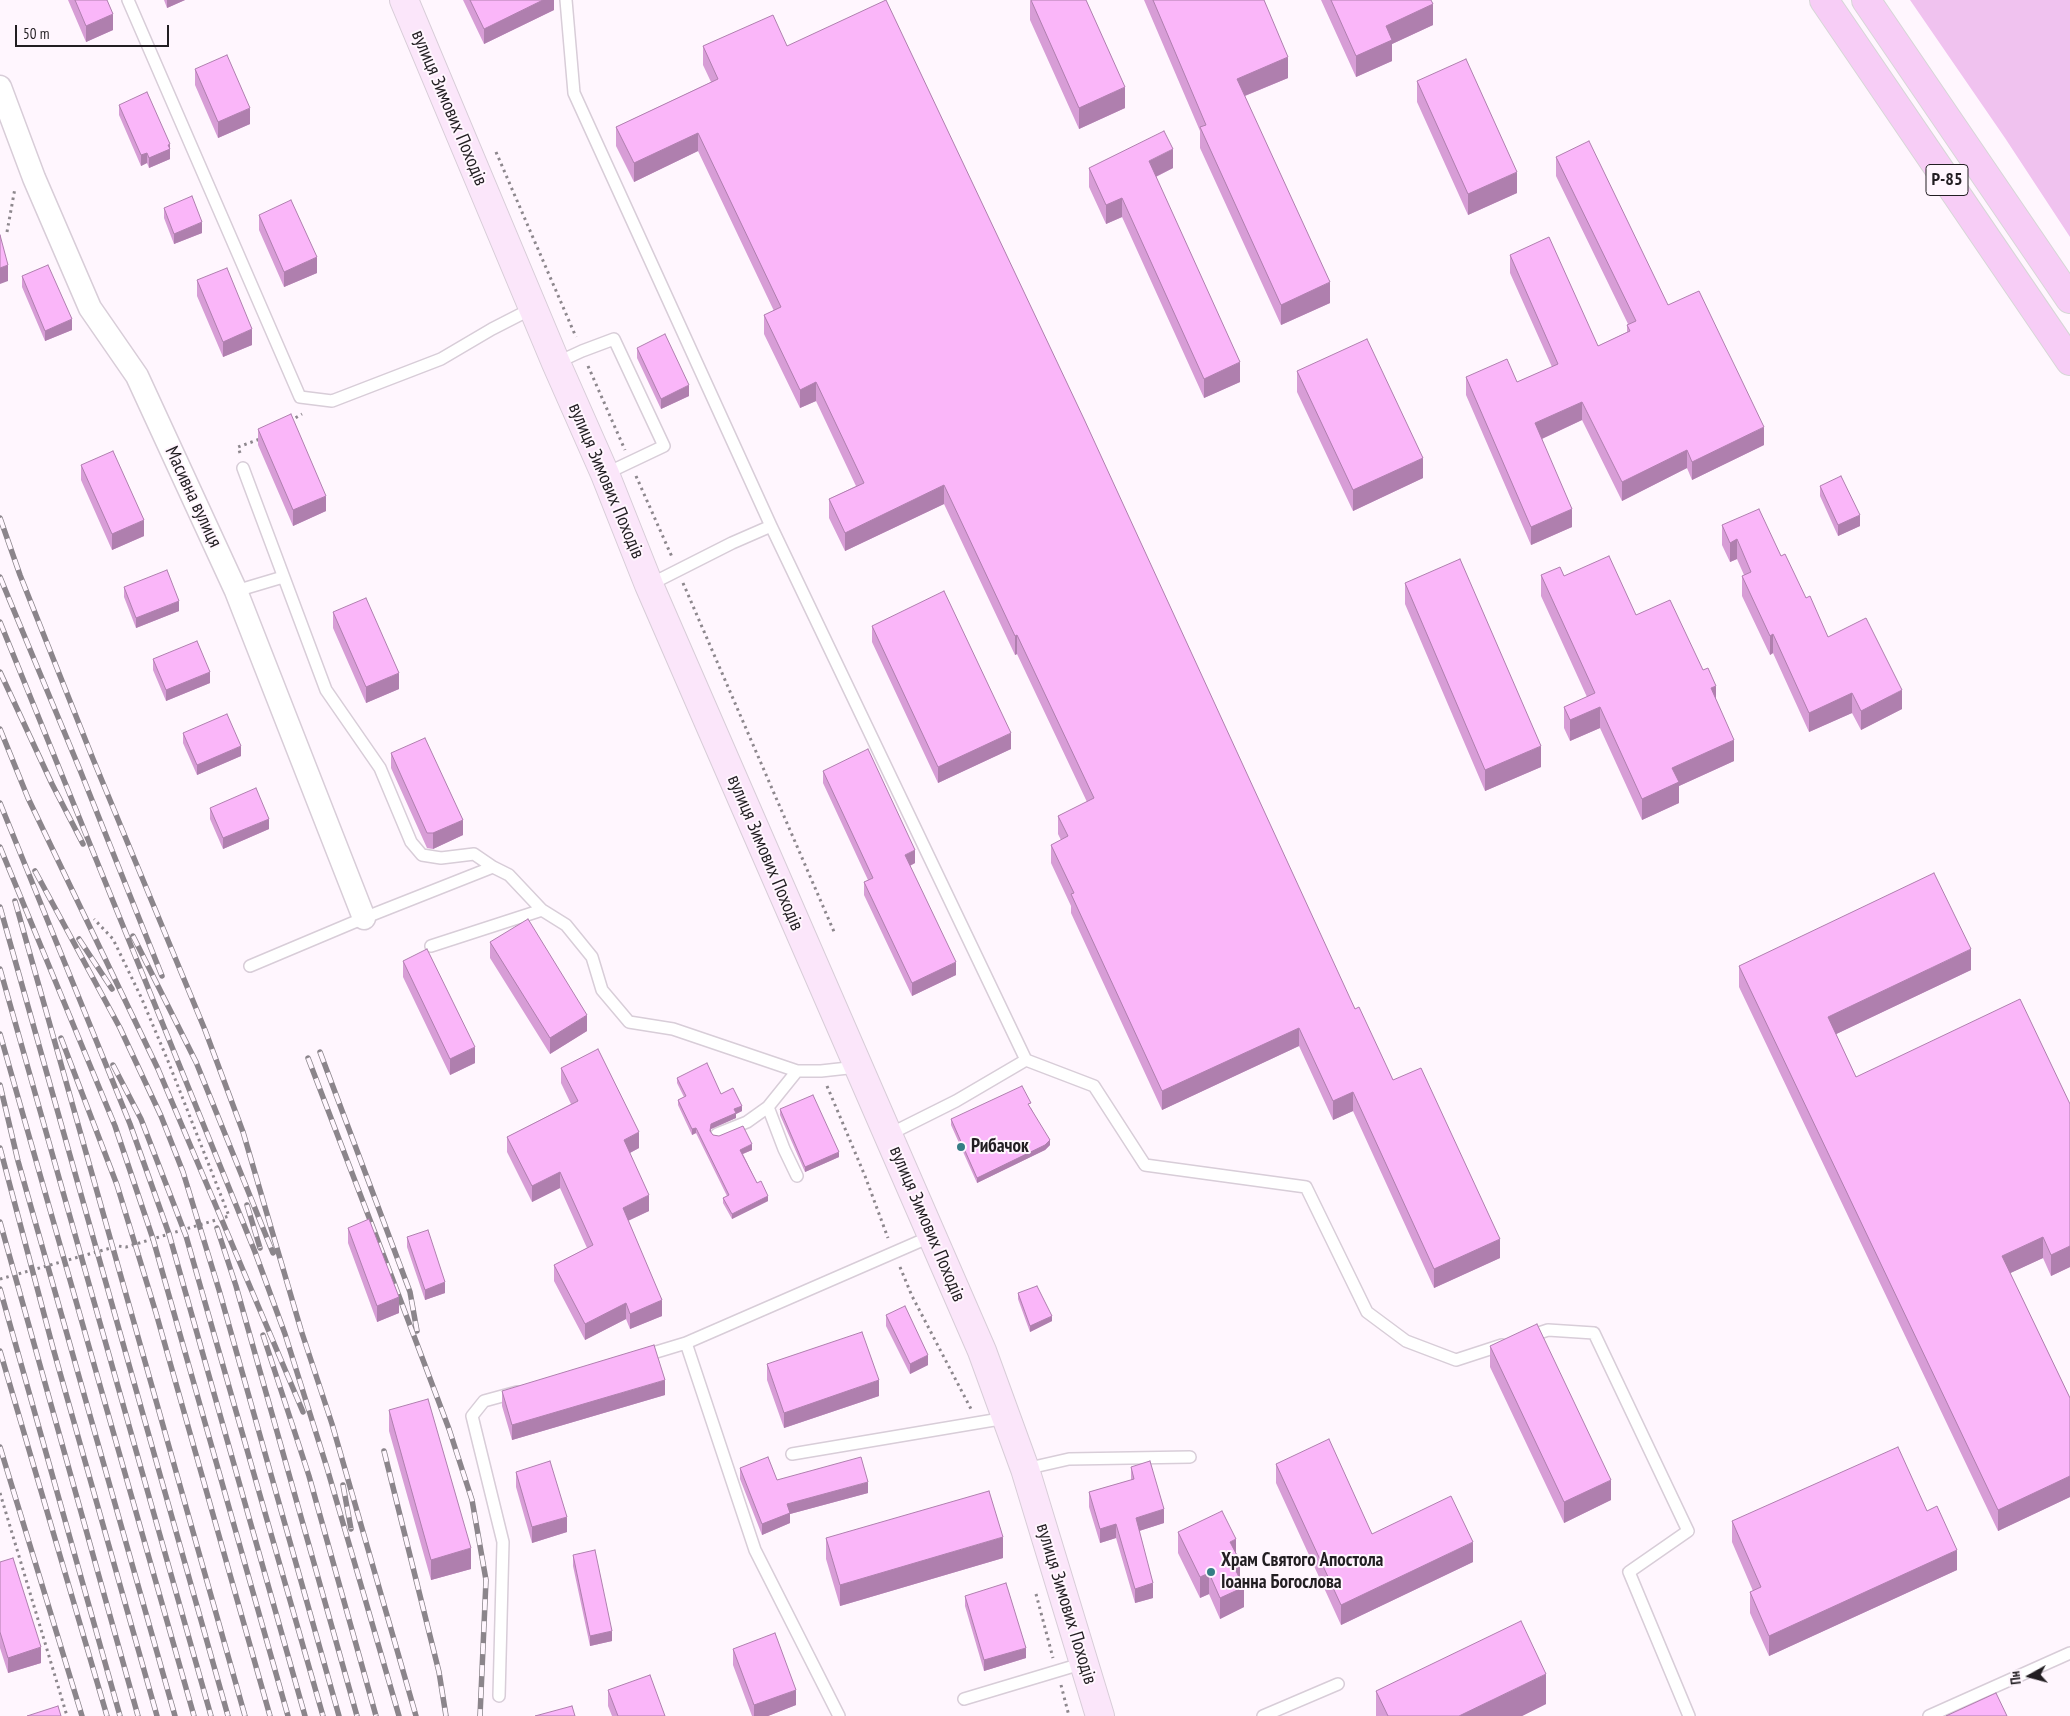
<!DOCTYPE html>
<meta charset="utf-8">
<style>
body{margin:0}
#map{position:relative;width:2070px;height:1716px;overflow:hidden;background:#fff6fe;font-family:"PT Sans Narrow",sans-serif}
canvas{display:block}
.north{position:absolute;left:2005px;top:1651px;width:50px;height:50px;-webkit-text-stroke:4px #fff6fe;paint-order:stroke;rotate:263deg;font-size:14px;font-weight:700;line-height:20px;text-align:center;color:#221e22}
.north::after{content:'';display:block;margin:auto;width:18px;height:22px;background:#221e22;clip-path:polygon(50% 0,100% 100%,50% 72%,0 100%)}
.scale{position:absolute;left:15px;top:25px;width:154px;height:22px;box-sizing:border-box;border:2px solid #221e22;border-top:0;padding-left:6px;font-size:15px;line-height:18px;white-space:nowrap;color:#221e22;-webkit-text-stroke:4px #fff6fe;paint-order:stroke}
</style>
<div id="map">
<canvas width="2070" height="1716"></canvas>
<div class="north">Пн</div>
<div class="scale">50 m</div>
</div>
<script>
const ctx = document.querySelector('canvas').getContext('2d');
ctx.lineJoin = 'round';
function fill(path, color) { ctx.fillStyle = color; ctx.fill(path, 'evenodd'); }
const poly = rows => new Path2D(rows.map(r => 'M' + r).join(''));
function trace(path, color, width, dash) { ctx.strokeStyle = color; ctx.lineWidth = width; ctx.lineCap = dash ? 'butt' : 'round'; ctx.setLineDash(dash || []); ctx.stroke(path); }
function label(font, color, halo, rows, align = 'center') {
  ctx.font = font + ' "PT Sans Narrow",sans-serif'; ctx.lineWidth = 4; ctx.setLineDash([]); ctx.textBaseline = 'middle'; ctx.strokeStyle = halo; ctx.fillStyle = color; for (const [text, x, y, turn = 0] of rows) {
    ctx.save(); ctx.translate(x, y); ctx.rotate((+turn || 0) * Math.PI / 180); ctx.textAlign = isNaN(turn) ? turn : align; if (halo) ctx.strokeText(text, 0, 0); ctx.fillText(text, 0, 0); ctx.restore();
  }
}
fill(poly([
 [1910,0,2070,0,2070,237,2005,138]
]), '#f0c2ef');
const service = poly([
 [128,0,300,397,332,401,441,359,492,329,533,308],
 [566,0,574,93,771,526,1026,1060],
 [556,363,582,351,614,339,664,446,605,474],
 [243,468,326,690,380,768,411,842,422,855,441,858,474,854,493,867],
 [649,585,732,543,771,526],
 [236,591,283,577],
 [431,946,542,910],
 [250,966,364,918,493,867,509,875,542,910,566,925,592,957,602,990,629,1022,673,1029,797,1071,821,1071,857,1067],
 [717,1134,747,1122,768,1107],
 [888,1135,956,1101,1026,1060,1094,1086,1145,1165,1306,1187,1367,1312,1406,1341,1456,1360,1502,1345],
 [797,1176,784,1149,768,1107,797,1071],
 [1527,1337,1548,1330,1594,1333,1688,1531,1629,1572,1689,1716],
 [686,1343,755,1550,839,1716],
 [643,1356,686,1343,932,1236],
 [792,1454,1006,1418],
 [1025,1469,1069,1459,1190,1457],
 [499,1696,503,1542,472,1416,484,1401,517,1392],
 [964,1699,1084,1663],
 [1263,1716,1338,1684],
 [1929,1716,2070,1653]
]);
const minor = poly([
 [0,87,34,178,90,308,137,376,236,591,364,918]
]);
const secondary = poly([
 [404,0,556,363,605,474,649,585,982,1351,1025,1469,1100,1716]
]);
const primary = poly([
 [1824,0,2070,361],
 [1866,0,2070,299]
]);
trace(service, '#d8cdd8', 14);
trace(minor, '#d8cdd8', 25);
trace(secondary, '#d8cdd8', 30);
trace(primary, '#d7d6d7', 30);
trace(poly([
 [496,152,576,337],
 [7,232,15,188],
 [588,366,625,450],
 [290,421,302,414],
 [240,453,238,447,260,439],
 [636,476,672,557],
 [683,583,835,934],
 [827,1086,865,1176,888,1238],
 [900,1267,912,1296,971,1409],
 [0,1279,118,1246,126,1247,229,1216,168,1061,141,997,113,939,94,919],
 [0,1493,67,1716],
 [1036,1594,1053,1658],
 [1061,1685,1069,1716]
]), '#8d878d', 3, [2.5, 4]);
trace(service, '#fff', 11);
trace(minor, '#fff', 22);
trace(secondary, '#fbe6fa', 28);
trace(primary, '#f7cdf6', 28);
const rail = poly([
 [0,518,20,575,93,759,205,1030,243,1132,301,1330,332,1424,416,1716],
 [0,577,80,770,162,976],
 [0,622,255,1252,285,1334,327,1468,399,1716],
 [0,672,52,784,83,844],
 [0,729,28,798,158,1069,303,1412],
 [0,803,130,1124,169,1234,305,1716],
 [0,847,115,1126,153,1239,288,1716],
 [35,871,120,1028,161,1116,183,1172,219,1290,339,1716],
 [15,901,245,1716],
 [0,907,228,1716],
 [133,936,196,1062,273,1253],
 [79,939,112,989],
 [0,969,211,1716],
 [0,1034,194,1716],
 [61,1038,117,1185,156,1313,270,1716],
 [320,1052,410,1292,417,1331],
 [308,1058,388,1267,449,1429,472,1500,486,1580,480,1716],
 [113,1065,141,1119,186,1236,323,1716],
 [0,1085,18,1161,175,1716],
 [0,1148,53,1348,157,1716],
 [247,1205,260,1248],
 [0,1222,138,1716],
 [217,1228,236,1286,357,1716],
 [0,1289,120,1716],
 [263,1335,309,1476,376,1716],
 [0,1351,107,1716],
 [0,1447,82,1716],
 [384,1451,439,1672,446,1716],
 [343,1485,351,1529]
]);
trace(rail, '#8b858b', 5.5);
trace(rail, '#fff6fe', 4, [11]);
fill(poly([
 [68,0,107,0,113,30,86,42],
 [164,0,185,0,167,8],
 [463,0,554,0,554,10,484,44],
 [1030,0,1125,108,1079,129,1030,20],
 [1144,0,1264,0,1288,78,1245,96,1330,303,1281,325,1200,148,1200,131],
 [1321,0,1431,0,1433,25,1392,44,1392,61,1356,77],
 [703,46,787,46,1355,1009,1393,1080,1500,1258,1434,1288,1353,1111,1333,1120,1299,1046,1162,1110,1071,913,1071,906,1051,863,1051,845,1061,840,1058,834,1058,816,1087,802,1017,654,1015,655,944,504,845,551,829,518,829,499,856,486,816,401,800,408,764,334,764,315,774,311,698,151,634,182,616,146,616,127,711,82,703,65],
 [195,69,250,124,218,138,195,85],
 [1417,81,1517,193,1468,215,1417,102],
 [119,105,170,154,170,159,149,168,147,163,141,166,119,115],
 [1556,157,1668,305,1764,445,1692,480,1687,468,1622,501,1582,420,1542,439,1572,527,1531,545,1466,395,1466,377,1517,382,1552,367,1510,273,1510,255,1598,346,1627,332,1627,325,1628,324,1556,176],
 [1089,168,1173,168,1156,177,1240,382,1204,398,1122,217,1106,224,1089,187],
 [164,208,202,233,174,244,164,218],
 [259,215,317,273,284,287,259,230],
 [22,276,72,330,45,341,22,287],
 [197,280,252,345,223,357,197,296],
 [637,348,689,396,661,409,637,358],
 [1297,371,1423,478,1353,511,1297,392],
 [258,429,326,511,293,526,258,445],
 [81,465,144,536,112,550,81,480],
 [1820,486,1860,526,1838,536,1820,496],
 [1722,525,1781,556,1828,637,1902,709,1861,730,1852,713,1809,732,1773,653,1770,655,1742,596,1742,576,1744,575,1737,559,1730,562,1722,545],
 [1541,575,1564,576,1716,700,1734,761,1679,786,1679,803,1642,820,1600,728,1570,741,1564,728,1564,707,1587,697,1541,596],
 [1405,583,1541,767,1485,791,1405,604],
 [124,587,179,611,136,628,124,597],
 [333,612,399,689,366,703,333,628],
 [872,626,1011,749,938,783,872,642],
 [153,659,210,683,166,701,153,670],
 [183,733,241,756,197,775,183,743],
 [391,753,463,835,433,849,427,848,391,768],
 [823,771,915,863,910,866,956,975,912,996,864,895,864,882,868,880,823,783],
 [210,808,269,829,223,849,210,819],
 [490,942,587,1031,550,1054,490,958],
 [403,961,475,1063,450,1075,403,977],
 [1739,966,1971,970,1836,1034,1856,1077,2070,1104,2070,1267,2051,1276,2043,1258,2010,1273,2070,1398,2070,1497,1998,1531,1739,987],
 [561,1068,639,1148,630,1153,649,1211,628,1221,662,1316,630,1329,626,1319,585,1340,554,1281,554,1265,587,1248,560,1188,532,1202,507,1152,507,1137,571,1104,561,1083],
 [677,1078,721,1094,742,1111,736,1114,736,1118,711,1129,711,1132,713,1135,752,1150,743,1154,757,1183,768,1201,732,1219,723,1203,723,1198,727,1196,696,1133,692,1135,678,1105,678,1100,684,1097,677,1083],
 [1031,1108,1050,1145,1045,1150,977,1183,951,1125,951,1119],
 [780,1109,839,1157,805,1172,780,1115],
 [348,1228,399,1313,377,1322,348,1243],
 [407,1237,445,1293,425,1300,407,1247],
 [1018,1293,1052,1321,1030,1332,1018,1299],
 [886,1315,928,1365,910,1374,886,1326],
 [1490,1346,1611,1500,1564,1523,1490,1367],
 [767,1364,879,1396,784,1428,767,1380],
 [502,1391,665,1395,512,1440,502,1406],
 [389,1410,471,1569,431,1580,389,1431],
 [1276,1464,1372,1534,1473,1562,1341,1625,1276,1483],
 [1131,1467,1164,1523,1139,1531,1153,1598,1135,1603,1116,1538,1100,1543,1089,1507,1089,1492,1131,1480],
 [740,1468,777,1480,868,1493,790,1514,790,1523,762,1535,740,1479],
 [516,1472,567,1532,532,1543,516,1487],
 [1927,1511,1957,1570,1769,1656,1750,1613,1750,1592,1753,1591,1732,1542,1732,1521],
 [1178,1532,1236,1553,1244,1607,1220,1619,1209,1594,1200,1598,1178,1553],
 [826,1538,1003,1558,840,1606,826,1559],
 [573,1555,612,1641,590,1646,573,1566],
 [0,1562,41,1663,8,1673,0,1648],
 [965,1596,1026,1658,984,1671,965,1606],
 [733,1649,796,1705,768,1716,752,1716,733,1665],
 [608,1690,665,1716,612,1716,608,1706],
 [1376,1691,1546,1704,1522,1716,1376,1716]
]), '#d79dd6');
fill(poly([
 [167,0,185,0,167,8],
 [543,0,554,0,554,10,484,44,484,29],
 [1433,4,1433,25,1392,44,1392,61,1356,77,1356,56,1386,26],
 [113,14,113,30,86,42,86,26],
 [1288,57,1288,78,1237,99,1237,79],
 [1125,87,1125,108,1079,129,1079,108],
 [250,108,250,124,218,138,218,122],
 [698,133,698,151,634,182,634,163],
 [170,144,170,159,149,168,149,158],
 [1173,149,1173,168,1149,180,1149,161],
 [147,153,147,163,141,166,141,155],
 [1517,172,1517,193,1468,215,1468,194],
 [1122,198,1122,217,1106,224,1106,205],
 [202,222,202,233,174,244,174,234],
 [317,257,317,273,284,287,284,272],
 [8,265,8,281,0,284,0,268],
 [1330,282,1330,303,1281,325,1281,305],
 [72,319,72,330,45,341,45,331],
 [252,329,252,345,223,357,223,342],
 [1240,362,1240,382,1204,398,1204,379],
 [816,382,816,401,800,408,800,390],
 [689,385,689,396,661,409,661,399],
 [1582,402,1582,420,1535,442,1535,423],
 [1764,427,1764,445,1692,480,1692,462],
 [1687,450,1687,468,1622,501,1622,482],
 [1423,458,1423,478,1353,511,1353,490],
 [944,485,944,504,845,551,845,533],
 [326,496,326,511,293,526,293,510],
 [1572,509,1572,527,1531,545,1531,527],
 [1860,515,1860,526,1838,536,1838,525],
 [144,520,144,536,112,550,112,534],
 [1737,539,1737,559,1730,562,1730,543],
 [179,601,179,611,136,628,136,618],
 [1773,634,1773,653,1770,655,1770,636],
 [1017,635,1017,654,1015,655,1015,636],
 [210,672,210,683,166,701,166,690],
 [399,673,399,689,366,703,366,687],
 [1716,686,1716,707,1711,688],
 [1902,690,1902,709,1861,730,1861,711],
 [1852,693,1852,713,1809,732,1809,713],
 [1600,707,1600,728,1570,741,1570,720],
 [1011,733,1011,749,938,783,938,767],
 [1734,740,1734,761,1679,786,1679,803,1642,820,1642,799,1672,768],
 [241,746,241,756,197,775,197,765],
 [1541,746,1541,767,1485,791,1485,770],
 [269,819,269,829,223,849,223,838],
 [463,820,463,835,433,849,433,833],
 [915,850,915,863,905,868,905,855],
 [1971,949,1971,970,1828,1038,1828,1017],
 [956,962,956,975,912,996,912,983],
 [587,1015,587,1031,550,1054,550,1038],
 [1299,1028,1299,1046,1162,1110,1162,1091],
 [475,1047,475,1063,450,1075,450,1059],
 [1353,1092,1353,1111,1333,1120,1333,1101],
 [742,1106,742,1111,736,1114,736,1118,711,1129,710,1136,710,1131,711,1124,734,1109],
 [696,1128,696,1133,692,1135,692,1129],
 [639,1132,639,1148,624,1156,624,1140],
 [1050,1140,1050,1145,1045,1150,977,1183,977,1178],
 [752,1144,752,1150,740,1155,740,1150],
 [839,1152,839,1157,805,1172,805,1167],
 [560,1172,560,1188,532,1202,532,1186],
 [649,1195,649,1211,623,1223,623,1208],
 [768,1196,768,1201,732,1219,732,1214],
 [2043,1237,2043,1258,2002,1277,2002,1256],
 [1500,1239,1500,1258,1434,1288,1434,1269],
 [2070,1246,2070,1267,2051,1276,2051,1255],
 [445,1282,445,1293,425,1300,425,1290],
 [399,1297,399,1313,377,1322,377,1306],
 [662,1300,662,1316,630,1329,630,1314],
 [626,1303,626,1319,585,1340,585,1324],
 [1052,1316,1052,1321,1030,1332,1030,1326],
 [928,1355,928,1365,910,1374,910,1364],
 [665,1380,665,1395,512,1440,512,1425],
 [879,1380,879,1396,784,1428,784,1413],
 [2070,1476,2070,1497,1998,1531,1998,1510],
 [1611,1480,1611,1500,1564,1523,1564,1502],
 [868,1482,868,1493,790,1514,790,1523,762,1535,762,1524,787,1504],
 [1164,1509,1164,1523,1136,1532,1136,1518],
 [567,1517,567,1532,532,1543,532,1527],
 [1116,1524,1116,1538,1100,1543,1100,1529],
 [1003,1537,1003,1558,840,1606,840,1585],
 [1236,1539,1236,1560,1230,1542],
 [1473,1542,1473,1562,1341,1625,1341,1605],
 [471,1548,471,1569,431,1580,431,1560],
 [1957,1550,1957,1570,1769,1656,1769,1636],
 [1240,1561,1240,1582,1233,1565],
 [1209,1573,1209,1594,1200,1598,1200,1577],
 [1153,1583,1153,1598,1135,1603,1135,1589],
 [1244,1587,1244,1607,1220,1619,1220,1598],
 [612,1631,612,1641,590,1646,590,1636],
 [41,1647,41,1663,8,1673,8,1658],
 [1026,1648,1026,1658,984,1671,984,1660],
 [1546,1674,1546,1704,1522,1716,1459,1716],
 [796,1690,796,1705,768,1716,754,1716,754,1705]
]), '#af7fae');
const building = poly([
 [75,0,107,0,113,14,86,26,75,0],
 [470,0,543,0,484,29,470,0],
 [886,0,1084,419,1355,1009,1359,1007,1393,1080,1421,1068,1500,1239,1434,1269,1353,1092,1333,1101,1299,1028,1162,1091,1071,894,1074,893,1051,845,1068,836,1058,816,1094,798,1017,635,1015,636,944,485,845,533,829,499,864,483,816,382,800,390,764,315,781,307,698,133,634,163,616,127,718,79,703,46,773,15,787,46,886,0],
 [1031,0,1086,0,1125,87,1079,108,1031,0],
 [1153,0,1264,0,1288,57,1237,79,1330,282,1281,305,1200,127,1206,125,1153,0],
 [1331,0,1431,0,1433,4,1386,26,1392,40,1356,56,1331,0],
 [227,55,250,108,218,122,195,69,227,55],
 [1466,59,1517,172,1468,194,1417,81,1466,59],
 [147,92,170,144,168,145,170,149,149,158,147,153,141,155,119,105,147,92],
 [1164,131,1173,149,1149,161,1240,362,1204,379,1122,198,1106,205,1089,168,1164,131],
 [1589,141,1668,305,1699,291,1764,427,1692,462,1687,450,1622,482,1582,402,1535,423,1572,509,1531,527,1466,377,1507,359,1517,382,1558,364,1510,255,1549,237,1598,346,1630,331,1627,325,1636,321,1556,157,1589,141],
 [192,196,202,222,174,234,164,208,192,196],
 [291,200,317,257,284,272,259,215,291,200],
 [0,235,8,265,0,268,0,235],
 [48,265,72,319,45,331,22,276,48,265],
 [227,268,252,329,223,342,197,280,227,268],
 [665,334,689,385,661,399,637,348,665,334],
 [1367,339,1423,458,1353,490,1297,371,1367,339],
 [291,414,326,496,293,510,258,429,291,414],
 [113,451,144,520,112,534,81,465,113,451],
 [1841,476,1860,515,1838,525,1820,486,1841,476],
 [1759,509,1781,556,1785,554,1806,598,1810,596,1828,637,1866,618,1902,690,1861,711,1852,693,1809,713,1773,634,1770,636,1742,576,1751,572,1737,539,1730,543,1722,525,1759,509],
 [1609,556,1636,615,1670,600,1703,670,1708,668,1716,686,1711,688,1734,740,1672,768,1679,782,1642,799,1600,707,1570,720,1564,707,1595,693,1541,575,1560,567,1564,576,1609,556],
 [1460,559,1541,746,1485,770,1405,583,1460,559],
 [167,570,179,601,136,618,124,587,167,570],
 [944,591,1011,733,938,767,872,626,944,591],
 [366,598,399,673,366,687,333,612,366,598],
 [197,641,210,672,166,690,153,659,197,641],
 [227,714,241,746,197,765,183,733,227,714],
 [425,738,463,820,433,833,427,833,391,753,425,738],
 [868,749,915,850,905,855,956,962,912,983,864,882,873,878,823,771,868,749],
 [256,788,269,819,223,838,210,808,256,788],
 [1934,873,1971,949,1828,1017,1856,1077,2020,999,2070,1104,2070,1246,2051,1255,2043,1237,2002,1256,2070,1398,2070,1476,1998,1510,1739,966,1934,873],
 [528,919,587,1015,550,1038,490,942,528,919],
 [427,949,475,1047,450,1059,403,961,427,949],
 [598,1049,639,1132,624,1140,649,1195,623,1208,662,1300,630,1314,626,1303,585,1324,554,1265,593,1245,560,1172,532,1186,507,1137,578,1101,561,1068,598,1049],
 [707,1063,721,1094,733,1088,742,1106,734,1109,736,1113,711,1124,710,1131,713,1135,719,1136,743,1126,752,1144,740,1150,757,1183,761,1181,768,1196,732,1214,723,1198,729,1195,696,1128,692,1129,678,1100,686,1096,677,1078,707,1063],
 [1022,1086,1031,1103,1028,1104,1050,1140,1045,1145,977,1178,951,1119,1022,1086],
 [813,1095,839,1152,805,1167,780,1109,813,1095],
 [369,1219,399,1297,377,1306,348,1228,369,1219],
 [428,1230,445,1282,425,1290,407,1237,428,1230],
 [1037,1286,1052,1316,1030,1326,1018,1293,1037,1286],
 [905,1306,928,1355,910,1364,886,1315,905,1306],
 [1537,1324,1611,1480,1564,1502,1490,1346,1537,1324],
 [862,1332,879,1380,784,1413,767,1364,862,1332],
 [654,1345,665,1380,512,1425,502,1391,654,1345],
 [428,1399,471,1548,431,1560,389,1410,428,1399],
 [1329,1439,1372,1534,1451,1496,1473,1542,1341,1605,1276,1464,1329,1439],
 [1898,1447,1927,1511,1937,1506,1957,1550,1769,1636,1750,1592,1761,1587,1732,1521,1898,1447],
 [768,1457,777,1480,861,1457,868,1482,787,1504,790,1513,762,1524,740,1468,768,1457],
 [550,1461,567,1517,532,1527,516,1472,550,1461],
 [1150,1461,1164,1509,1136,1518,1153,1583,1135,1589,1116,1524,1100,1529,1089,1492,1134,1479,1131,1467,1150,1461],
 [989,1491,1003,1537,840,1585,826,1538,989,1491],
 [1222,1511,1236,1539,1230,1542,1240,1561,1233,1565,1244,1587,1220,1598,1209,1573,1200,1577,1178,1532,1222,1511],
 [595,1550,612,1631,590,1636,573,1555,595,1550],
 [13,1558,41,1647,8,1658,0,1632,0,1562,13,1558],
 [1006,1583,1026,1648,984,1660,965,1596,1006,1583],
 [1521,1621,1546,1674,1459,1716,1388,1716,1376,1691,1521,1621],
 [775,1633,796,1690,754,1705,733,1649,775,1633],
 [650,1675,665,1716,618,1716,608,1690,650,1675],
 [1996,1693,2007,1716,1946,1716,1996,1693],
 [58,1706,61,1716,27,1716,58,1706],
 [572,1706,575,1716,535,1716,572,1706]
]);
fill(building, '#fab6f9');
trace(building, '#af7fae', 1);
for (const [x, y, r, color] of [
 [961,1147,5,"#357d85"],
 [1211,1572,5,"#357d85"]
]) { const dot = new Path2D(); dot.arc(x, y, r, 0, 2 * Math.PI); ctx.fillStyle = color; ctx.fill(dot); trace(dot, '#fff6fe', 2); }
for (const [x, y, w] of [
 [1947,180,42]
]) { const box = new Path2D(); box.roundRect(x - w / 2, y - 15.5, w, 31, 4); ctx.fillStyle = '#fff6fe'; ctx.fill(box); trace(box, '#221e22', 1); }
label('bold 18px', '#221e22', null, [
 ["Р-85",1947,180]
]);
label('19px', '#221e22', '#fff6fe', [
 ["вулиця Зимових Походів",449,108,67],
 ["вулиця Зимових Походів",606,481,67],
 ["Масивна вулиця",193,497,65],
 ["вулиця Зимових Походів",765,853,67],
 ["вулиця Зимових Походів",927,1224,67],
 ["вулиця Зимових Походів",1066,1604,73]
]);
label('bold 19px', '#221e22', '#fff6fe', [
 ["Рибачок",971,1147],
 ["Храм Святого Апостола",1221,1561],
 ["Іоанна Богослова",1221,1583]
], 'left');
</script>
